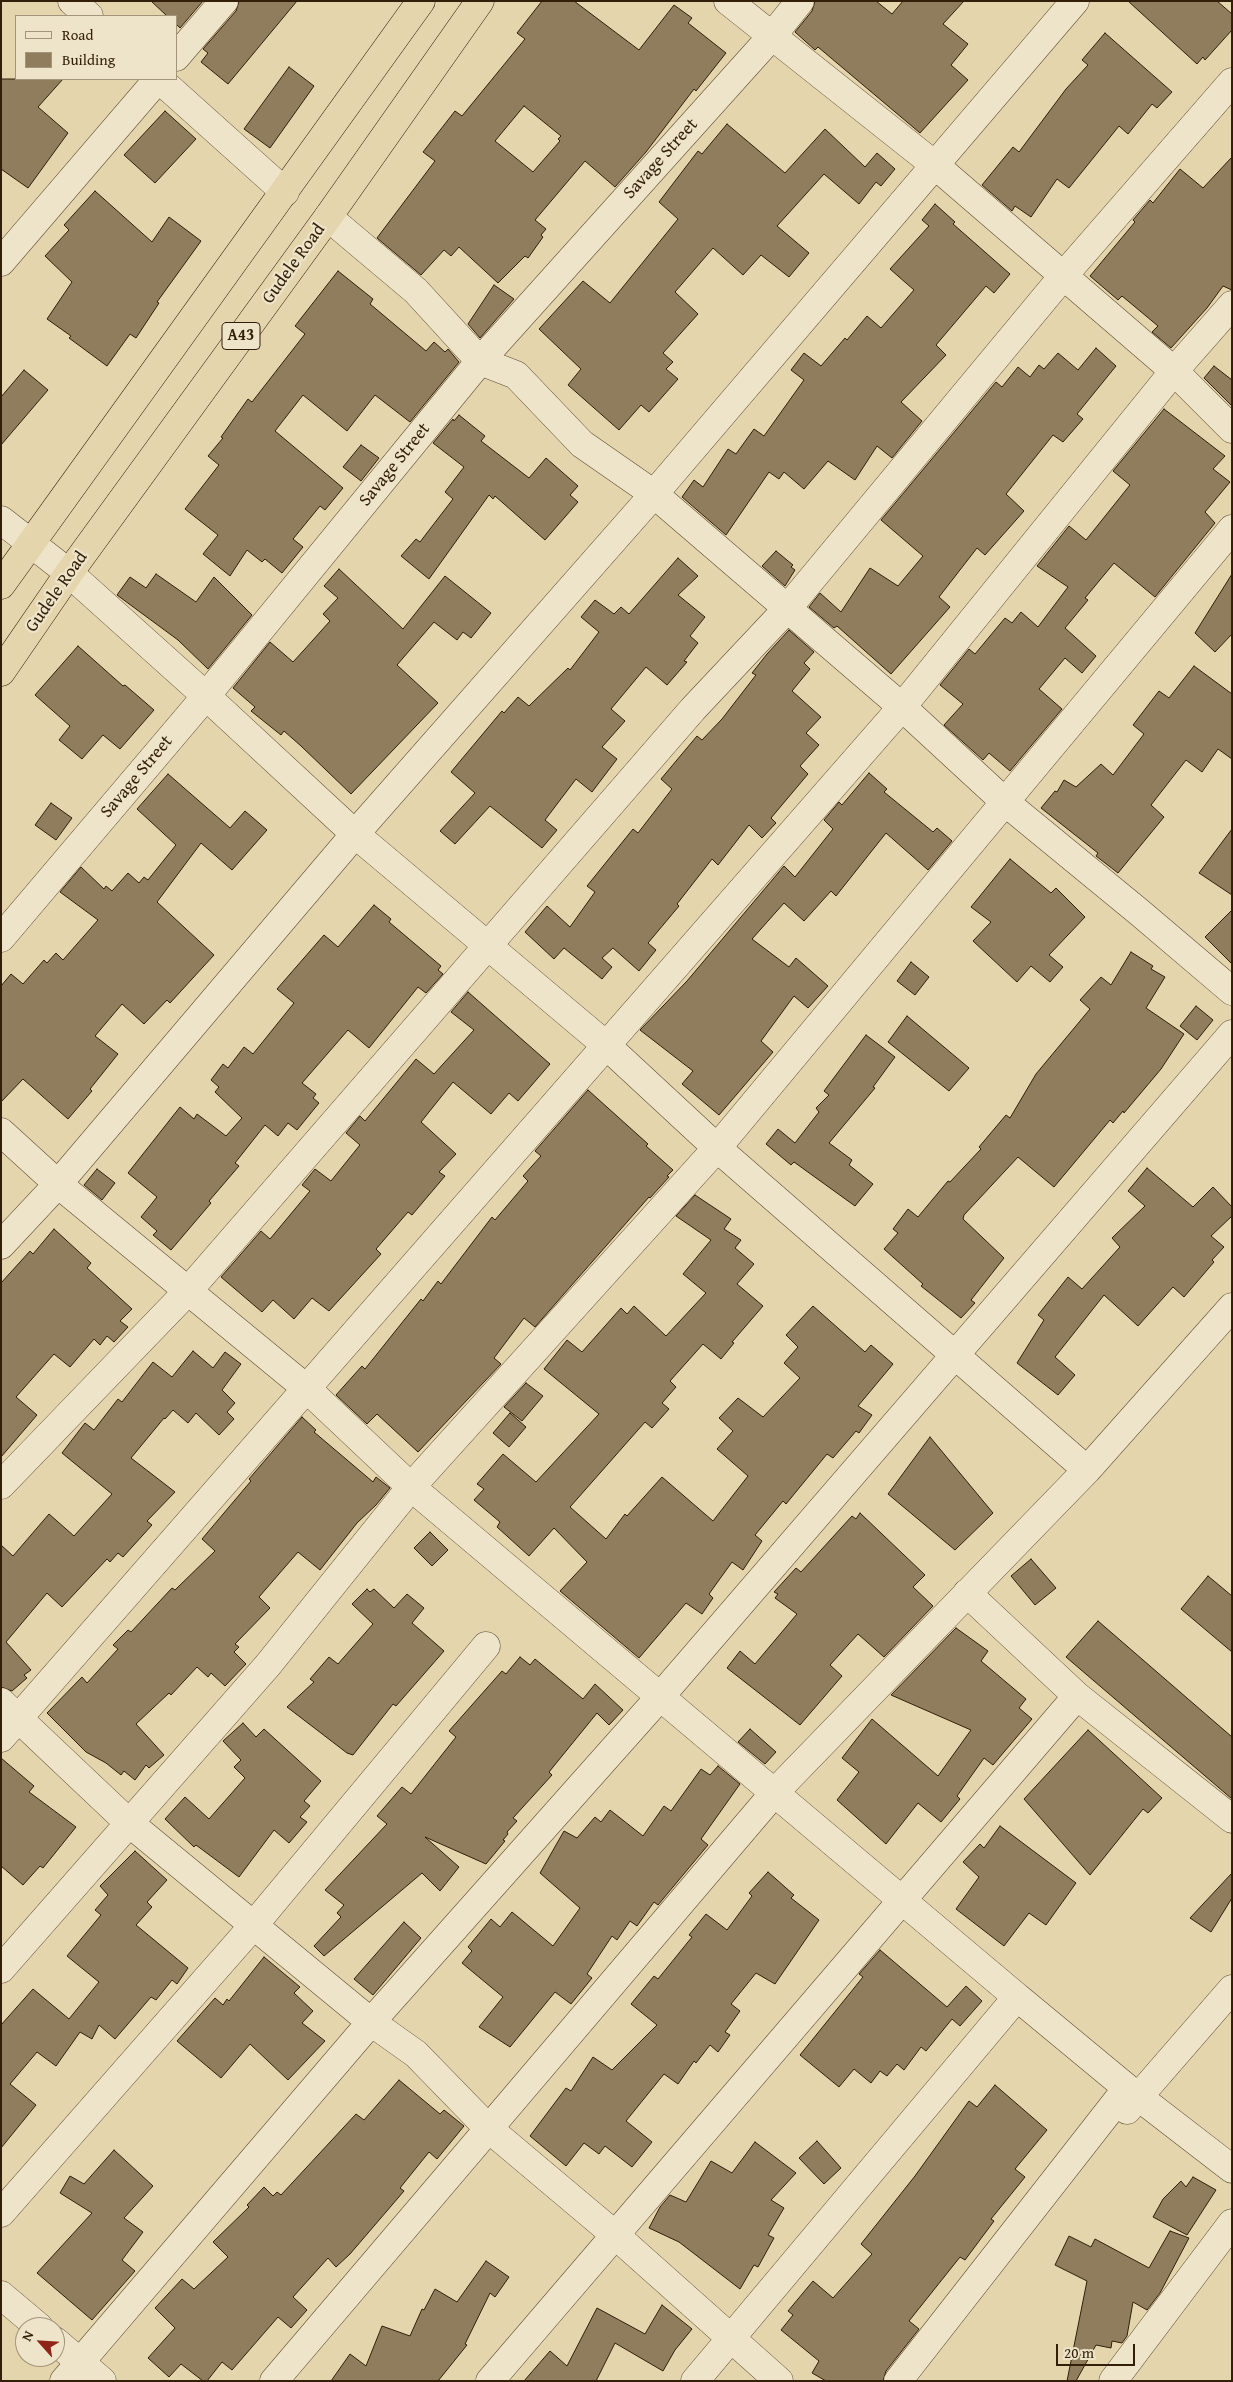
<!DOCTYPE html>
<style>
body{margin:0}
#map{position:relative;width:1233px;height:2382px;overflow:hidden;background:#e4d5ac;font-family:"Gentium Book Plus",serif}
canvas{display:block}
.frame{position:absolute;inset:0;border:2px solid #321e09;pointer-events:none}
.legend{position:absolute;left:15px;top:15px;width:162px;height:65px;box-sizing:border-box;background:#ede4c9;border:1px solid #a2957c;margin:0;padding:6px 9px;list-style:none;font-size:15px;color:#321e09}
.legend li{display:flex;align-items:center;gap:10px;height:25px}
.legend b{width:25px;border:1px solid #a2957c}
.north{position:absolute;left:15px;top:2317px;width:50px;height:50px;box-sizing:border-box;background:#ede4c9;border:1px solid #a2957c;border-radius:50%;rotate:296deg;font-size:14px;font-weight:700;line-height:20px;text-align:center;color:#321e09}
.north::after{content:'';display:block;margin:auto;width:18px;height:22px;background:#8f2418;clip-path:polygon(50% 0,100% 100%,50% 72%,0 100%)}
.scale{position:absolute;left:1056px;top:2344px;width:79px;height:22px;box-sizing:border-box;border:2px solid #321e09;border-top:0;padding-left:6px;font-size:15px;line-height:18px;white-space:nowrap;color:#321e09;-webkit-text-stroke:4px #ede4c9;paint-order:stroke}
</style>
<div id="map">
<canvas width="1233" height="2382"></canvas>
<div class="frame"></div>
<ul class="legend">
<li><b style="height:6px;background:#ede4c9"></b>Road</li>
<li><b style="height:14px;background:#8f7d5e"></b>Building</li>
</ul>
<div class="north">N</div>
<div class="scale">20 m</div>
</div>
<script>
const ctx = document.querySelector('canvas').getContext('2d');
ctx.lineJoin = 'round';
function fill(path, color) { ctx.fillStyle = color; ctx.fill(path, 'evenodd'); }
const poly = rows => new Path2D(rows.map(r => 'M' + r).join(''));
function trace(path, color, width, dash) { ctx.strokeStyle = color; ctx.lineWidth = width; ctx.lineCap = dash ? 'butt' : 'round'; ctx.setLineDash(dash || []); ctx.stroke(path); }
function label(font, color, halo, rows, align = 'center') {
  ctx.font = font + ' "Gentium Book Plus",serif'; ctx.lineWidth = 4.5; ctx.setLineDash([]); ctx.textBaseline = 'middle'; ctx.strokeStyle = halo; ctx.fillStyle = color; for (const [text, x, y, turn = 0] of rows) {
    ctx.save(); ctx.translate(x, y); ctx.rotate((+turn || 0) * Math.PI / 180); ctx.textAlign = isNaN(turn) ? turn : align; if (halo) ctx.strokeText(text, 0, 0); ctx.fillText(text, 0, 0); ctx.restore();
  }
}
const building = poly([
 [151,1,203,1,180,28,176,24,176,16,167,16,151,1],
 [239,1,297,1,228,84,201,62,208,53,203,49,236,11,239,1],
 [542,1,574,1,639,50,674,5,692,18,688,23,726,53,696,91,694,89,646,152,615,187,585,161,535,220,546,229,541,235,543,237,528,258,525,256,498,283,459,247,451,256,444,250,421,275,377,238,435,161,423,152,455,111,462,116,525,39,517,33,542,1],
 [524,106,561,136,558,139,560,141,533,172,495,141,524,106],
 [815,1,876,1,892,14,903,1,964,1,943,24,968,44,951,65,968,80,920,133,818,47,815,50,795,32,812,11,815,1],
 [1128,1,1217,1,1232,14,1232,30,1205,60,1203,57,1197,64,1128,1],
 [1105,33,1172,92,1157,108,1152,104,1128,134,1119,126,1069,188,1057,179,1031,217,1015,206,1012,211,982,185,1013,147,1019,152,1066,89,1088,65,1082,60,1105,33],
 [289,67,314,86,270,148,244,129,289,67],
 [1,79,63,79,38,107,68,133,28,188,1,169,1,79],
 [165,111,196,139,155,183,124,155,165,111],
 [727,124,785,173,825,129,865,167,877,153,895,169,881,186,876,182,859,204,824,174,777,226,809,253,789,277,761,255,743,275,713,248,675,292,698,314,663,353,673,362,666,369,678,379,649,412,641,405,619,430,568,385,581,369,539,329,583,281,610,303,678,219,659,202,698,151,702,154,727,124],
 [1232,157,1232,290,1223,286,1207,308,1171,348,1152,332,1158,326,1122,296,1118,300,1090,276,1135,222,1133,220,1150,200,1153,203,1180,169,1203,188,1232,157],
 [95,191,152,242,169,217,201,241,157,302,159,303,136,338,130,334,107,366,69,338,71,336,47,319,72,282,45,256,69,230,64,225,95,191],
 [935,204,955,222,953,224,1010,274,994,293,986,286,936,345,946,355,901,402,922,421,892,458,877,446,855,480,828,461,804,489,784,472,779,479,769,472,726,535,682,497,694,480,703,487,728,449,736,454,754,429,764,436,804,380,791,370,804,353,821,366,845,338,847,340,867,316,881,328,914,290,890,269,929,226,922,220,935,204],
 [338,271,373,299,370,304,426,351,434,342,445,352,448,349,459,362,410,422,375,395,347,431,303,395,275,431,343,488,325,510,320,506,293,539,303,547,282,573,265,559,262,562,247,550,230,576,203,554,218,535,185,509,219,465,208,456,223,438,221,437,248,399,252,402,305,334,295,326,338,271],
 [494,285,514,299,480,338,468,324,494,285],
 [1096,348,1116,366,1077,414,1083,419,1063,442,1053,435,1006,494,1024,511,985,555,977,548,939,597,950,607,891,674,837,626,834,628,809,607,820,593,841,612,870,568,898,586,923,556,881,520,996,382,1002,387,1018,367,1030,377,1039,365,1044,369,1058,353,1078,370,1096,348],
 [1214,366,1232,380,1232,406,1204,378,1214,366],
 [24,370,48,390,1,445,1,397,24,370],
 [1164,409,1225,456,1213,469,1230,482,1205,512,1215,523,1155,597,1114,563,1085,598,1088,600,1065,628,1096,656,1082,673,1065,658,1039,689,1062,709,1010,771,989,753,983,760,944,725,963,704,940,685,969,649,975,654,1005,618,1012,623,1021,612,1038,627,1068,587,1037,566,1069,526,1086,540,1130,485,1113,471,1164,409],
 [459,415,485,436,481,441,529,478,546,458,578,486,570,495,578,502,545,540,495,496,493,499,489,495,429,579,401,556,416,539,420,542,453,499,445,492,464,467,433,443,453,419,454,421,459,415],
 [361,445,379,458,361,481,343,467,361,445],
 [776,551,793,565,791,567,795,570,785,586,762,566,776,551],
 [678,558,698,576,678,595,705,617,690,636,698,643,684,661,687,662,667,685,646,667,611,709,625,721,602,747,617,759,592,792,576,779,545,820,557,830,542,848,490,806,455,844,440,831,475,793,451,772,502,711,504,713,518,697,529,706,568,668,570,670,599,632,581,617,595,600,614,614,621,607,629,614,678,558],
 [339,569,403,629,445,576,491,613,471,638,463,632,457,640,434,622,397,665,438,703,351,794,301,746,284,731,281,735,251,711,255,707,233,688,270,642,293,662,304,650,330,621,323,614,338,598,324,586,339,569],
 [156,574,196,602,214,577,252,615,208,669,178,640,117,595,130,577,146,588,156,574],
 [1232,574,1232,634,1215,652,1195,633,1232,574],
 [789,630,814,652,804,663,810,669,792,691,821,717,806,733,819,745,800,766,808,774,771,818,776,823,762,838,749,825,718,865,712,859,677,904,679,906,648,943,656,950,639,971,613,948,602,958,612,967,602,979,564,948,554,959,525,932,547,906,570,927,595,892,587,886,633,829,638,833,672,789,661,779,697,736,702,740,722,719,756,675,752,673,767,654,789,630],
 [78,646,123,686,125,685,154,710,120,749,103,735,82,759,59,740,70,726,35,695,78,646],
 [1194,666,1232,694,1232,759,1218,749,1202,772,1186,760,1151,805,1164,817,1118,873,1096,856,1098,853,1041,808,1055,791,1057,792,1064,780,1076,787,1101,764,1113,775,1144,734,1133,725,1159,691,1169,698,1194,666],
 [869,773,887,789,884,792,933,832,937,828,952,841,928,870,886,833,836,896,831,891,804,921,784,903,752,939,789,967,796,958,828,986,808,1008,794,996,761,1041,773,1052,719,1115,682,1084,693,1071,640,1030,687,981,784,866,795,877,833,829,824,820,839,802,842,805,869,773],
 [168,774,230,828,245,811,267,830,232,870,201,843,157,902,214,955,170,1003,167,1000,144,1024,122,1004,95,1036,118,1054,90,1089,92,1091,68,1119,23,1079,1,1102,1,986,11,974,23,984,44,960,47,963,56,953,63,960,98,920,60,892,81,867,104,889,106,886,112,891,128,873,139,883,144,877,148,880,176,845,137,809,168,774],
 [51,803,72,818,56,840,35,825,51,803],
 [1232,829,1232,895,1199,873,1232,829],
 [1010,859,1051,893,1056,888,1085,917,1049,955,1063,967,1050,982,1031,966,1017,982,973,941,991,922,971,907,1010,859],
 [374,905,391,919,389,922,441,966,438,970,443,974,426,993,418,987,369,1048,348,1030,302,1083,316,1094,313,1098,319,1103,297,1130,288,1123,278,1136,265,1125,235,1163,239,1166,209,1201,211,1203,171,1250,153,1235,157,1231,141,1217,157,1197,128,1173,180,1107,194,1119,197,1114,226,1136,242,1118,215,1092,219,1087,211,1080,223,1064,228,1068,244,1047,253,1054,294,1003,277,989,324,935,338,947,374,905],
 [1232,910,1232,964,1205,937,1232,910],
 [1131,952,1153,966,1151,969,1165,977,1146,1008,1184,1034,1161,1069,1124,1113,1123,1111,1113,1123,1110,1120,1054,1187,1018,1157,964,1215,963,1219,1004,1258,971,1300,975,1303,961,1318,921,1286,923,1284,884,1249,898,1233,893,1229,908,1209,918,1217,948,1181,950,1182,981,1149,979,1147,1006,1115,1010,1118,1036,1074,1090,1009,1080,1000,1101,977,1111,985,1131,952],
 [911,962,929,977,915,995,897,981,911,962],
 [468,992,550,1064,518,1101,509,1093,491,1114,453,1082,421,1122,456,1154,439,1172,445,1176,412,1215,408,1212,376,1249,381,1254,329,1311,312,1298,294,1319,273,1300,262,1312,221,1277,261,1231,270,1239,310,1191,302,1185,315,1169,331,1181,360,1145,346,1133,360,1116,365,1121,416,1059,434,1074,474,1030,451,1012,468,992],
 [1196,1006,1213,1020,1197,1040,1180,1026,1196,1006],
 [907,1016,969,1068,949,1091,888,1042,907,1016],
 [866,1035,895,1057,873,1087,875,1088,829,1143,852,1160,849,1165,873,1184,855,1206,794,1162,791,1165,766,1144,778,1129,795,1143,819,1112,816,1108,829,1095,824,1091,866,1035],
 [588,1090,648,1144,646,1146,673,1170,667,1176,669,1177,650,1198,649,1197,535,1327,524,1318,494,1358,501,1364,418,1452,377,1414,367,1424,336,1395,362,1366,365,1369,421,1299,423,1301,438,1281,441,1284,492,1217,495,1220,528,1181,523,1176,541,1156,535,1151,588,1090],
 [1147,1168,1193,1207,1213,1187,1232,1207,1232,1216,1211,1236,1224,1247,1212,1260,1214,1262,1184,1297,1173,1287,1138,1326,1104,1295,1055,1357,1075,1375,1058,1395,1017,1363,1044,1320,1038,1315,1068,1277,1082,1289,1120,1247,1112,1238,1145,1206,1128,1191,1147,1168],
 [97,1169,115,1183,102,1200,84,1185,97,1169],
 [695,1195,731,1219,724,1229,741,1240,735,1248,754,1264,737,1284,763,1306,732,1342,734,1343,721,1359,703,1344,670,1381,676,1387,662,1403,669,1409,652,1428,645,1422,570,1507,606,1539,625,1514,627,1516,662,1477,713,1521,748,1476,717,1449,733,1431,719,1418,738,1398,763,1417,800,1378,784,1363,798,1347,786,1335,813,1306,865,1352,871,1345,893,1364,858,1406,872,1415,859,1433,856,1431,833,1458,827,1454,786,1504,783,1501,755,1535,762,1541,743,1570,732,1562,709,1594,713,1598,702,1614,686,1603,639,1658,560,1591,587,1562,554,1528,529,1556,497,1527,500,1522,474,1500,484,1489,477,1484,503,1454,536,1482,599,1414,544,1369,567,1340,582,1352,621,1308,627,1314,634,1306,666,1336,706,1293,683,1274,711,1240,676,1216,695,1195],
 [54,1229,91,1263,87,1268,132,1309,120,1321,128,1327,114,1342,107,1336,100,1345,94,1339,70,1367,54,1354,16,1397,37,1415,1,1457,1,1283,30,1251,33,1254,54,1229],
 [193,1351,213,1368,225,1352,241,1364,222,1390,235,1403,227,1412,234,1419,219,1435,196,1413,188,1423,173,1410,165,1419,164,1418,131,1458,175,1492,147,1521,152,1525,123,1557,118,1553,110,1562,107,1559,62,1607,47,1593,6,1642,31,1670,24,1675,27,1678,12,1691,1,1687,1,1545,13,1556,49,1514,74,1536,112,1494,62,1453,85,1423,94,1430,118,1399,122,1402,153,1362,172,1377,193,1351],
 [526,1383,543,1396,522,1421,504,1407,526,1383],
 [510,1413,526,1427,509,1447,493,1433,510,1413],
 [302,1417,316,1430,314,1432,373,1482,376,1477,390,1488,376,1505,357,1523,320,1570,298,1552,259,1597,270,1608,235,1644,239,1647,234,1652,246,1664,225,1686,211,1673,208,1677,197,1667,171,1695,169,1693,136,1724,164,1755,149,1768,146,1765,135,1780,124,1771,121,1775,106,1763,86,1752,47,1713,82,1677,87,1683,118,1649,113,1645,128,1630,131,1632,172,1588,175,1590,215,1551,202,1539,251,1481,249,1479,267,1458,302,1417],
 [930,1437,993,1513,955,1550,888,1494,930,1437],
 [860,1513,925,1575,913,1587,933,1606,884,1657,858,1634,830,1665,842,1676,800,1725,727,1668,740,1651,755,1664,797,1614,775,1598,778,1594,774,1592,796,1568,801,1572,852,1516,856,1519,860,1513],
 [430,1532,448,1550,432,1566,414,1548,430,1532],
 [1031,1559,1056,1588,1035,1605,1011,1576,1031,1559],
 [1208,1576,1232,1596,1232,1652,1181,1609,1208,1576],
 [367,1589,370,1592,374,1589,394,1608,407,1594,424,1608,412,1623,444,1651,396,1706,393,1704,353,1755,347,1753,287,1707,314,1682,310,1679,329,1657,338,1664,373,1624,352,1604,367,1589],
 [1098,1621,1232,1737,1232,1799,1066,1657,1098,1621],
 [956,1628,988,1651,981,1661,1026,1699,1019,1708,1032,1719,993,1765,984,1758,957,1796,960,1799,941,1822,918,1803,886,1844,837,1800,859,1772,842,1758,872,1719,938,1776,971,1730,891,1695,956,1628],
 [520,1657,530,1665,535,1659,583,1699,595,1684,623,1710,609,1725,597,1713,549,1772,552,1775,513,1818,517,1821,507,1832,508,1834,503,1840,505,1841,486,1864,425,1837,459,1867,440,1891,422,1873,324,1956,314,1946,341,1917,337,1913,344,1905,325,1890,387,1824,377,1816,402,1787,411,1794,456,1737,449,1731,502,1671,506,1674,520,1657],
 [243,1723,256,1737,264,1729,321,1781,304,1801,310,1806,300,1817,307,1822,289,1843,274,1830,239,1877,196,1845,194,1847,165,1819,185,1797,209,1819,245,1778,234,1767,241,1760,223,1741,243,1723],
 [750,1729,776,1752,765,1764,738,1742,750,1729],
 [1088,1730,1162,1798,1148,1813,1143,1809,1090,1875,1024,1799,1088,1730],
 [1,1758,34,1786,29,1792,76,1827,43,1868,40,1866,23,1885,1,1866,1,1758],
 [718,1766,740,1784,701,1839,708,1845,658,1905,654,1902,637,1926,630,1921,617,1940,612,1936,587,1974,592,1978,571,2004,555,1992,510,2047,479,2027,503,1997,462,1963,472,1951,468,1947,491,1919,500,1927,512,1912,553,1946,580,1908,540,1873,564,1831,577,1838,595,1817,601,1822,610,1810,643,1836,664,1806,671,1811,701,1769,710,1775,718,1766],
 [1000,1826,1076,1883,1046,1925,1029,1913,1004,1946,956,1909,979,1877,963,1862,980,1844,984,1848,1000,1826],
 [135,1851,167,1880,147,1902,152,1907,136,1925,188,1968,177,1984,172,1980,156,2000,151,1997,115,2039,99,2025,92,2039,80,2032,56,2066,37,2052,10,2084,36,2105,1,2148,1,2025,33,1989,69,2019,99,1982,67,1956,101,1915,95,1910,108,1895,100,1886,135,1851],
 [768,1872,794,1895,791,1898,819,1920,775,1984,756,1973,731,2004,740,2011,725,2032,730,2035,718,2052,710,2045,696,2063,694,2061,678,2084,664,2074,626,2121,652,2142,632,2167,605,2146,599,2154,584,2143,566,2166,530,2136,566,2088,571,2091,593,2057,612,2070,657,2025,631,2004,654,1976,658,1979,692,1937,689,1935,706,1914,727,1930,752,1896,749,1893,768,1872],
 [1232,1873,1232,1898,1211,1932,1190,1918,1232,1873],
 [404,1922,421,1938,373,1995,354,1979,404,1922],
 [880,1950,947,2007,966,1986,982,2001,960,2026,952,2019,926,2051,921,2047,904,2070,897,2064,887,2076,880,2071,871,2083,854,2069,839,2087,800,2055,863,1977,859,1974,880,1950],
 [264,1957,300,1987,294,1993,313,2011,302,2023,325,2041,288,2080,250,2044,221,2078,177,2041,215,1998,223,2005,227,1999,229,2001,264,1957],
 [399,2080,440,2114,444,2110,464,2126,437,2159,429,2152,400,2188,404,2191,350,2254,336,2267,328,2258,293,2297,307,2310,291,2328,278,2317,232,2370,222,2362,207,2381,203,2381,181,2364,169,2377,148,2358,175,2328,155,2308,182,2279,194,2289,228,2257,213,2242,249,2207,247,2205,264,2187,273,2196,277,2192,281,2195,356,2114,364,2120,399,2080],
 [995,2085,1047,2130,1015,2169,1025,2177,991,2219,994,2221,965,2260,960,2257,909,2321,919,2329,886,2371,883,2381,826,2381,812,2373,819,2361,781,2330,793,2315,788,2311,813,2281,833,2298,872,2254,861,2244,915,2176,969,2101,977,2107,995,2085],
 [817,2141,841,2168,824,2184,799,2158,817,2141],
 [755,2142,796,2173,771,2200,784,2208,768,2235,774,2238,758,2267,754,2265,740,2289,679,2242,649,2228,660,2207,670,2195,686,2202,711,2161,732,2173,755,2142],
 [114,2150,153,2186,124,2218,143,2232,122,2260,135,2271,92,2320,37,2273,92,2213,60,2193,70,2176,84,2184,114,2150],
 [1193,2177,1216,2190,1187,2235,1153,2217,1163,2199,1181,2181,1186,2187,1193,2177],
 [1170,2231,1189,2238,1160,2293,1147,2310,1133,2302,1127,2336,1122,2343,1112,2341,1111,2348,1096,2345,1076,2381,1067,2381,1087,2281,1055,2265,1069,2236,1091,2247,1095,2239,1149,2268,1170,2231],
 [486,2261,509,2277,495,2297,490,2293,465,2344,467,2345,438,2381,331,2381,350,2354,366,2366,382,2326,410,2336,422,2309,424,2310,435,2289,457,2302,486,2261],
 [662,2305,692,2329,675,2350,663,2371,615,2343,596,2381,524,2381,550,2351,567,2366,597,2308,645,2334,662,2305]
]);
fill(building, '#8f7d5e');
trace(building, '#321e09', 1);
const street = poly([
 [72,1,89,16],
 [728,1,936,166,1174,371,1232,429],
 [176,57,224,1],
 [159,79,285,192],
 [328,217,416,291,480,361,516,375,582,444,654,494,902,707,1005,802,1139,912,1232,991],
 [1,262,158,79],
 [1,520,69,573,206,696,355,834,607,1046,717,1148,1087,1470],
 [1,938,206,696,480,361,772,36,800,1],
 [1,1132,58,1184,306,1388,411,1487,1017,1997],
 [1,1245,58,1184,355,834,654,494,1075,1],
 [1,1485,188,1291,693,709,786,610,1064,275,1232,82],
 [967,1593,1077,1696,1232,1819],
 [1,1702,128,1822,371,2022,416,2054,488,2128,614,2234,779,2381],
 [1,1738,902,707,1174,371,1232,305],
 [1,1969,268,1665,411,1487,717,1148,1232,529],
 [1127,2110,1232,1989],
 [1,2213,253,1926,486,1646],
 [1,2295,39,2327],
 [55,2341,102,2381],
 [64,2381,371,2022,659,1698,1232,1034],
 [274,2381,775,1792,1087,1470,1232,1307],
 [490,2381,1077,1696],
 [695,2381,1017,1997,1127,2088,1232,2169],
 [898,2381,1127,2088],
 [1113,2381,1232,2223]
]);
const highway = poly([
 [1,585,421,1],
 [1,672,69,573,328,217,480,1]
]);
trace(street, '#5e4c32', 29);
trace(highway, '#321e09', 29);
trace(street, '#ede4c9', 28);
trace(highway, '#e4d5ac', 28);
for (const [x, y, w] of [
 [241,336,38]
]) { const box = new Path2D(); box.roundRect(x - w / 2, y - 13.5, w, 27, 4); ctx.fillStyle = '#ede4c9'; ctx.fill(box); trace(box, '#321e09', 1); }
label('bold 16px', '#321e09', null, [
 ["A43",241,336]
]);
label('18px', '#321e09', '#ede4c9', [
 ["Savage Street",661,159,-48],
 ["Gudele Road",294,264,-54],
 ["Savage Street",395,465,-51],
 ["Gudele Road",57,592,-55],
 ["Savage Street",137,777,-50]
]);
</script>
